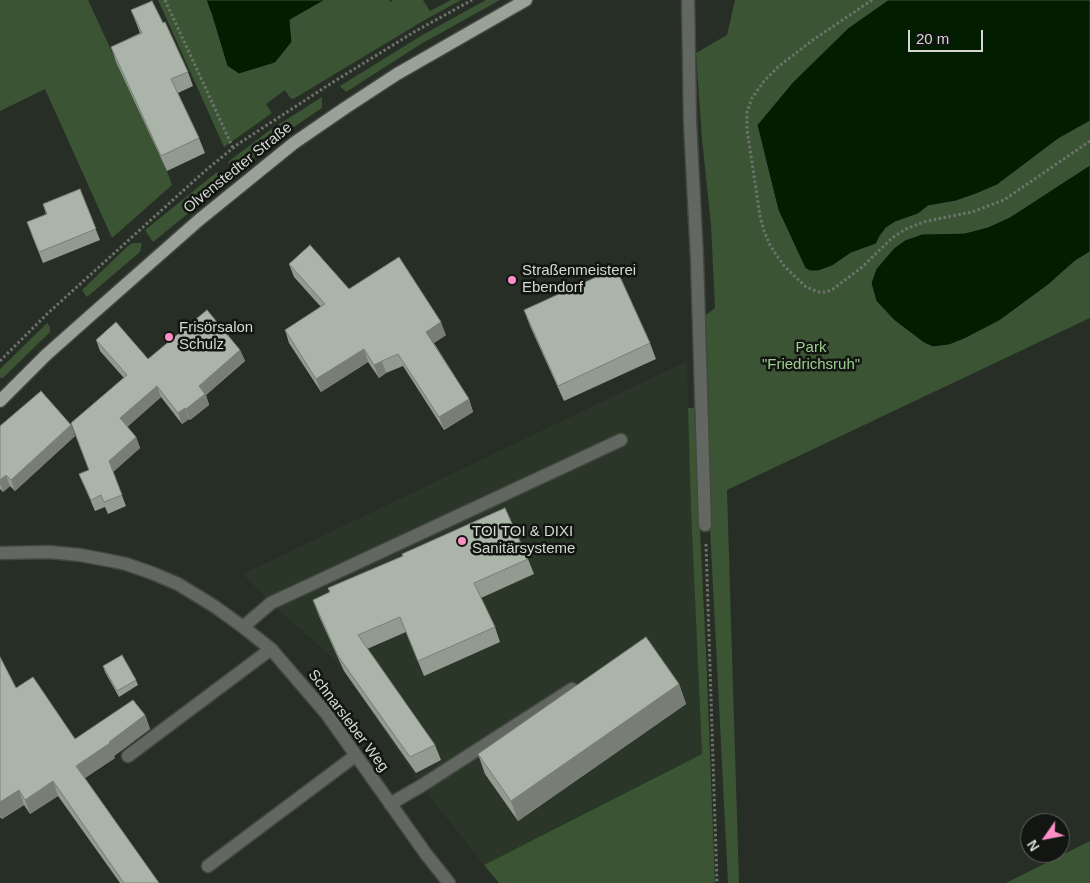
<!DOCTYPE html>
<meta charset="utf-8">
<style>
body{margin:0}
#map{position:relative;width:1090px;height:883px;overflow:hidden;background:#272e25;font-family:Helvetica,sans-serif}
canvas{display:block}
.north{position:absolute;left:1020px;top:813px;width:50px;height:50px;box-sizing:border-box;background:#121511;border:1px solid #60635e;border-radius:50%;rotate:237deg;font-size:14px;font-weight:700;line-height:20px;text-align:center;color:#d4d8d2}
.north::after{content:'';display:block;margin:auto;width:18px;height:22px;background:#fb8fc6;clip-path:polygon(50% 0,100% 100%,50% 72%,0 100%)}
.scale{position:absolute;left:908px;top:30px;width:75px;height:22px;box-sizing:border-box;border:2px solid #d4d8d2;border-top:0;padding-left:6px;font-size:15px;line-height:18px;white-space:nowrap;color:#d4d8d2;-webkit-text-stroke:4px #121511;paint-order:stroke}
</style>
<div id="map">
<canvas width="1090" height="883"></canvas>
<div class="north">N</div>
<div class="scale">20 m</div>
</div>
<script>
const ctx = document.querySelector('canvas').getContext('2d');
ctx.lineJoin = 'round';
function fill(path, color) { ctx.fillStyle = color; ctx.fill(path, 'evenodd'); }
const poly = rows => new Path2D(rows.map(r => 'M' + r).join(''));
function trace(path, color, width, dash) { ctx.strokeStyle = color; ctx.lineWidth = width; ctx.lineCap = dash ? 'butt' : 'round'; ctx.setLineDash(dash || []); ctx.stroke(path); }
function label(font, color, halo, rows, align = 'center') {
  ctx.font = font + ' Helvetica,sans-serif'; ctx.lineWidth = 5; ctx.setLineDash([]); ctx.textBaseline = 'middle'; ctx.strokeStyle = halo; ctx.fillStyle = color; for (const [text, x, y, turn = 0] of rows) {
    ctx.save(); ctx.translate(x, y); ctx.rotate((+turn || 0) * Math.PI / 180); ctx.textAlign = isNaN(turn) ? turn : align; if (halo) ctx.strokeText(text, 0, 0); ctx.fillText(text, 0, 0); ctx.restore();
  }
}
fill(poly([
 [687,361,691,509,702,754,484,865,421,786,337,662,271,603,243,574]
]), '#2a3627');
fill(poly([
 [0,0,88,0,167,171,172,185,112,238,45,89,0,111],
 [158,0,206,0,211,13,292,42,289,20,325,0,389,0,390,2,393,0,423,0,430,11,451,0,461,0,423,21,295,98,291,99,285,90,266,104,272,113,224,147],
 [486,0,500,0,421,44,346,92,340,86,424,34],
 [735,0,888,0,848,28,792,83,818,271,832,266,851,253,876,244,880,236,886,228,895,222,918,214,928,206,956,201,976,194,997,185,1058,139,1090,121,1090,165,1010,217,988,227,965,233,922,234,876,301,895,321,924,343,949,345,964,339,999,321,1048,285,1075,261,1090,252,1090,318,727,490,739,883,728,883,710,527,703,317,715,308,711,225,702,139,696,53,727,35],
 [322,97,322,108,282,135,238,170,228,162,270,130],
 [217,172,222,186,153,242,145,230],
 [133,243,142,243,140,252,87,297,82,290,128,246],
 [47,323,50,327,50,332,3,378,0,378,0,369],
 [688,408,694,408,706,652,715,883,499,883,484,865,702,754,691,509],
 [1090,841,1090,883,1006,883]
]), '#3b5434');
const water = poly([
 [206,0,325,0,290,20,292,42,275,63,239,74,227,66,211,13,206,0],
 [888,0,1090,0,1090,121,1058,139,997,185,976,194,956,201,928,206,918,214,895,222,886,228,880,236,876,244,851,253,832,266,818,271,810,271,805,268,778,210,757,125,792,83,848,28,888,0],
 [1090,165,1090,252,1075,261,1048,285,999,321,964,339,949,345,933,347,924,343,895,321,876,301,871,283,876,269,894,248,905,240,922,234,965,233,988,227,1010,217,1090,165]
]);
fill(water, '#021d00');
trace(water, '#41553f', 1);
const minor = poly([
 [688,0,690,122,697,259,705,525],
 [0,553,49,552,80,555,112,561,126,564,152,573,178,584,214,606,243,627,271,649,326,713,426,854,449,883],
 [243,627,271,603,621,440],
 [128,756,271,649],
 [390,804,421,786,572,689],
 [208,866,355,756]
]);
const major = poly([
 [0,401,46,355,90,316,199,220,294,143,345,108,397,74,526,0]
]);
trace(minor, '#434941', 15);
trace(major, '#434941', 15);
trace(poly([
 [165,0,233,148],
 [872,0,813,40,779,66,764,81,752,98,747,112,747,129,760,216,764,231,770,245,777,256,785,267,806,287,819,292,826,292,833,289,861,268,892,238,906,229,923,222,972,212,1004,200,1090,141],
 [0,361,47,314,206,170,238,144,330,84,414,32,472,0],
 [706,544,717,883]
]), '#6d736b', 3, [2.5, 2.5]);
trace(minor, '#636762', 12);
trace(major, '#9aa198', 12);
fill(poly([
 [131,10,163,23,188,72,193,86,178,93,199,138,205,153,167,171,116,62,111,47,140,33],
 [80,189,100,240,43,263,31,233,46,214,43,204],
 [289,264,349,289,446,335,434,343,469,399,473,412,444,430,403,366,386,373,379,378,368,362,321,392,289,343,285,330,321,307,294,277],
 [524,310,650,343,656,359,564,401,530,326],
 [96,340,148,359,240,350,245,361,206,395,209,405,190,420,189,419,182,424,161,397,127,427,136,437,140,448,113,472,126,506,108,514,105,507,95,511,79,474,89,470,124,378,100,351],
 [71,425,75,436,15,491,10,486,3,492,0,489,0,426],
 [528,559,534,574,481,598,495,627,500,642,424,676,406,632,367,649,435,745,441,760,416,773,344,671,319,616,313,600],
 [0,657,16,688,75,739,145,715,150,729,114,756,115,758,85,778,159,883,120,883,58,796,30,814,24,805,2,819,0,817],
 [103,666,136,680,138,685,119,697,105,672],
 [679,684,686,704,518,821,485,774,478,754]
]), '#939b91');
fill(poly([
 [441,322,446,335,431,345,426,332],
 [364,349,368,362,321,392,316,379],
 [240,350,245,361,206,395,209,405,190,420,186,409,199,386],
 [382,361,386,373,379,378,374,365],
 [157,386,161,397,124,430,120,418],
 [469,399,473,412,444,430,439,417],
 [185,408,189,419,182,424,178,413],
 [71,425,75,436,15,491,11,480],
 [136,437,140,448,113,472,109,461],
 [6,475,10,486,3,492,0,484,0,480],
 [679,684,686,704,518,821,511,801],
 [145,715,150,729,114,756,115,758,81,780,76,766],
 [53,781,58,796,30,814,25,800],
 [19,790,24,805,2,819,0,815,0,802]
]), '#787e76');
const building = poly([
 [152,1,163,23,165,22,188,72,171,79,199,138,161,156,111,47,142,33,131,10,152,1],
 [80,189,96,229,39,252,27,222,47,214,43,204,80,189],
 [310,245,349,289,399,257,441,322,426,332,469,399,439,417,398,354,382,361,374,365,364,349,316,379,285,330,325,304,289,264,310,245],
 [616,268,650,343,558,386,524,310,616,268],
 [207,310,240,350,199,386,205,394,186,409,185,408,178,413,157,386,120,418,136,437,109,461,122,495,104,502,101,495,91,500,79,474,89,470,71,423,127,375,96,340,116,322,148,359,207,310],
 [41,391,71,425,11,480,6,475,0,480,0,426,41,391],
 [505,508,528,559,474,583,495,627,418,661,400,617,358,635,435,745,410,757,338,656,313,600,330,592,328,588,403,556,402,554,505,508],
 [646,637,679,684,511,801,478,754,646,637],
 [122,655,136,680,117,691,103,666,122,655],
 [0,657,16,688,33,677,75,739,133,700,145,715,109,742,110,743,76,766,159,883,124,883,53,781,25,800,19,790,0,802,0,657]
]);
fill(building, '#abb4a9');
trace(building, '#787e76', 1);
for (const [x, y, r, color] of [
 [512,280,5,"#fb8fc6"],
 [169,337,5,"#fb8fc6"],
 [462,541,5,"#fb8fc6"]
]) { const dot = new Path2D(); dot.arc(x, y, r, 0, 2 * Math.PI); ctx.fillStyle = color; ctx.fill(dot); trace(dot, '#121511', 2); }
label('15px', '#d4d8d2', '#121511', [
 ["Olvenstedter Straße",238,168,-39],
 ["Schnarsleber Weg",348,721,53]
]);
label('15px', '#d4d8d2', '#121511', [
 ["Straßenmeisterei",522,271],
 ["Ebendorf",522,288],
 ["Frisörsalon",179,328],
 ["Schulz",179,345],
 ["TOI TOI & DIXI",472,532],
 ["Sanitärsysteme",472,549]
], 'left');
label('15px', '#9cce8f', '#121511', [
 ["Park",811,348],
 ["\"Friedrichsruh\"",811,365]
]);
</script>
